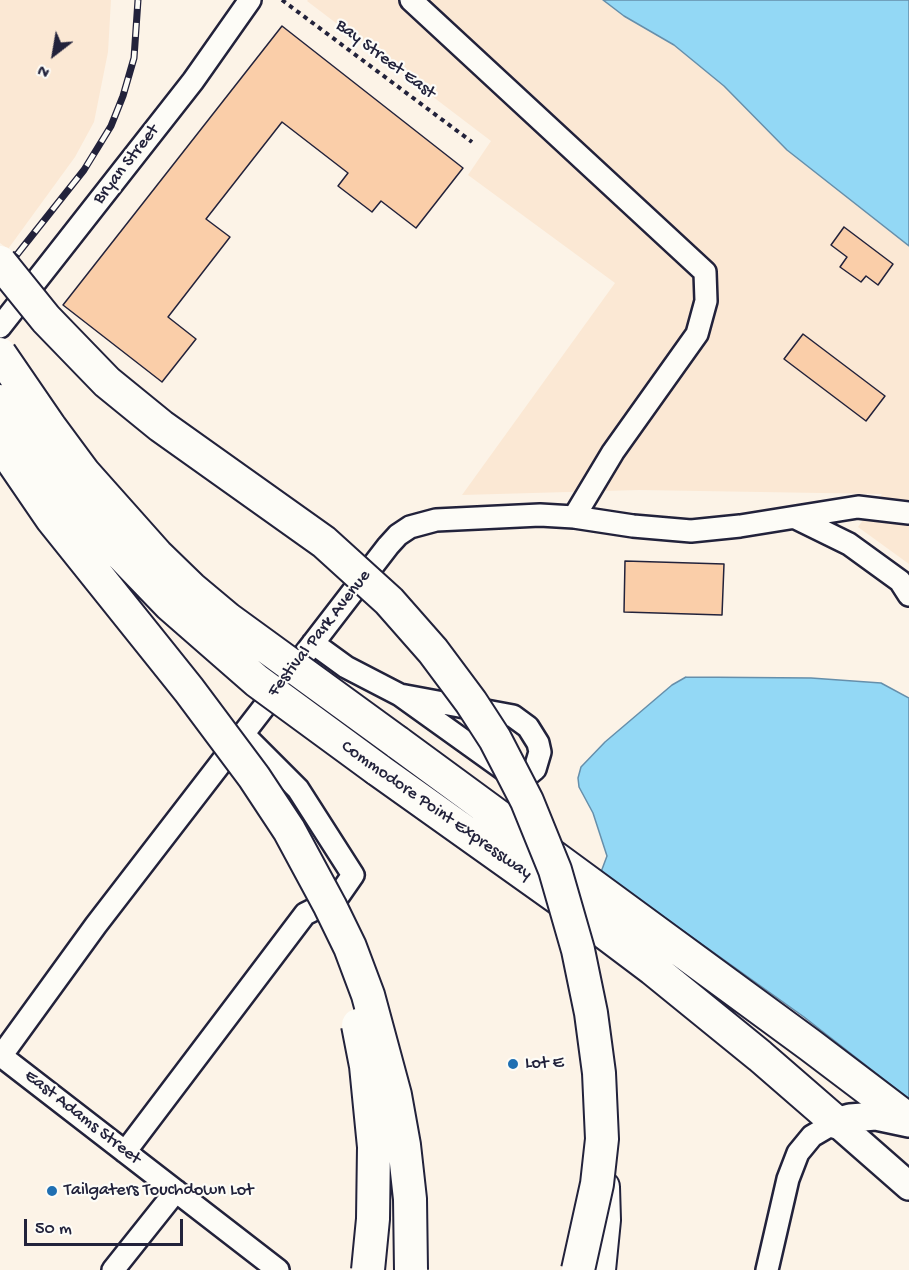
<!DOCTYPE html>
<style>
body{margin:0}
#map{position:relative;width:909px;height:1270px;overflow:hidden;background:#fcf3e7;font-family:"Gochi Hand",sans-serif}
canvas{display:block}
.north{position:absolute;left:24px;top:24px;width:60px;height:60px;-webkit-text-stroke:4px #fdfcf7;paint-order:stroke;rotate:211deg;font-size:16px;font-weight:700;line-height:24px;text-align:center;color:#22223b}
.north::after{content:'';display:block;margin:auto;width:21px;height:27px;background:#22223b;clip-path:polygon(50% 0,100% 100%,50% 72%,0 100%)}
.scale{position:absolute;left:24px;top:1219px;width:159px;height:27px;box-sizing:border-box;border:3px solid #22223b;border-top:0;padding-left:8px;font-size:18px;line-height:21px;white-space:nowrap;color:#22223b;-webkit-text-stroke:4px #fdfcf7;paint-order:stroke}
</style>
<div id="map">
<canvas width="909" height="1270"></canvas>
<div class="north">N</div>
<div class="scale">50 m</div>
</div>
<script>
const ctx = document.querySelector('canvas').getContext('2d');
ctx.lineJoin = 'round';
function fill(path, color) { ctx.fillStyle = color; ctx.fill(path, 'evenodd'); }
const poly = rows => new Path2D(rows.map(r => 'M' + r).join(''));
function trace(path, color, width, dash) { ctx.strokeStyle = color; ctx.lineWidth = width; ctx.lineCap = dash ? 'butt' : 'round'; ctx.setLineDash(dash || []); ctx.stroke(path); }
function label(font, color, halo, rows, align = 'center') {
  ctx.font = font + ' "Gochi Hand",sans-serif'; ctx.lineWidth = 4.5; ctx.setLineDash([]); ctx.textBaseline = 'middle'; ctx.strokeStyle = halo; ctx.fillStyle = color; for (const [text, x, y, turn = 0] of rows) {
    ctx.save(); ctx.translate(x, y); ctx.rotate((+turn || 0) * Math.PI / 180); ctx.textAlign = isNaN(turn) ? turn : align; if (halo) ctx.strokeText(text, 0, 0); ctx.fillText(text, 0, 0); ctx.restore();
  }
}
fill(poly([
 [0,0,111,0,108,52,94,122,75,157,8,249,0,243],
 [308,0,603,0,624,16,674,45,724,86,787,150,909,246,909,564,858,527,882,494,639,490,462,495,615,283,468,175,491,141,307,1]
]), '#fbe8d4');
const water = poly([
 [603,0,909,0,909,246,787,150,724,86,674,45,624,16,603,0],
 [686,677,811,678,881,683,909,698,909,1099,804,1017,601,872,607,856,593,813,579,787,578,778,581,767,605,742,672,685,686,677]
]);
fill(water, '#93d8f5');
trace(water, '#668fab', 1.5);
const building = poly([
 [282,26,463,168,416,228,381,201,372,212,338,186,348,173,282,122,206,219,230,237,168,317,196,339,162,382,63,305,282,26],
 [844,227,893,264,878,285,866,276,861,282,840,267,847,257,831,245,844,227],
 [803,334,885,396,866,421,784,359,803,334],
 [625,561,724,564,722,615,624,612,625,561]
]);
fill(building, '#facea9');
trace(building, '#22223b', 1.5);
const minor = poly([
 [411,0,705,272,706,301,697,334,613,452,574,517],
 [0,327,193,81,250,0],
 [796,518,849,544,900,581,909,595],
 [313,643,346,667,400,695,513,776,524,778,535,769,540,752,538,743,528,727,513,716,400,695],
 [0,1055,278,1270],
 [1,1056,96,925,388,546,398,535,410,527,436,520,540,515,574,517,633,526,691,531,740,526,858,507,909,513],
 [125,1152,305,914,337,898,353,875,298,789,243,734],
 [113,1270,176,1191],
 [767,1270,788,1179,798,1153,812,1136,836,1122]
]);
const major = poly([
 [836,1122,909,1186],
 [836,1122,850,1118,876,1116,909,1123]
]);
const highway = poly([
 [397,742,810,1045,909,1120],
 [377,769,568,905,653,969,760,1056,836,1122],
 [599,1270,604,1220,603,1187]
]);
trace(minor, '#22223b', 26);
trace(major, '#22223b', 32);
trace(highway, '#22223b', 36);
trace(poly([
 [282,0,472,142]
]), '#22223b', 4, [4.5, 4.5]);
trace(minor, '#fdfcf7', 21);
trace(major, '#fdfcf7', 27);
trace(highway, '#fdfcf7', 32);
const rail = poly([
 [0,276,84,170,111,126,123,96,134,58,138,0]
]);
trace(rail, '#22223b', 7);
trace(rail, '#fdfcf7', 4.5, [14]);
const highwayBridge = poly([
 [0,262,46,319,107,382,161,426,324,542,389,601,433,651,471,702,495,739,527,801,555,870,578,950,591,1013,599,1073,602,1139,597,1184,578,1270],
 [0,354,50,427,84,473,157,555,191,588,228,619,397,742],
 [0,401,67,491,116,549,170,605,257,681,377,769],
 [0,443,52,519,189,690,254,777,289,830,330,906,350,947,368,995,395,1095,404,1145,410,1199,411,1270],
 [358,1025,366,1066,374,1147,373,1219,368,1270]
]);
trace(highwayBridge, '#22223b', 36, []);
trace(highwayBridge, '#fdfcf7', 32);
for (const [x, y, r, color] of [
 [513,1064,6,"#1f6fb2"],
 [52,1191,6,"#1f6fb2"]
]) { const dot = new Path2D(); dot.arc(x, y, r, 0, 2 * Math.PI); ctx.fillStyle = color; ctx.fill(dot); trace(dot, '#fdfcf7', 2); }
label('18px', '#22223b', '#fdfcf7', [
 ["Bay Street East",385,60,37],
 ["Bryan Street",127,165,-52],
 ["Festival Park Avenue",320,634,-52],
 ["Commodore Point Expressway",436,811,35],
 ["East Adams Street",82,1118,38]
]);
label('18px', '#22223b', '#fdfcf7', [
 ["Lot E",525,1064],
 ["Tailgaters Touchdown Lot",64,1191]
], 'left');
</script>
